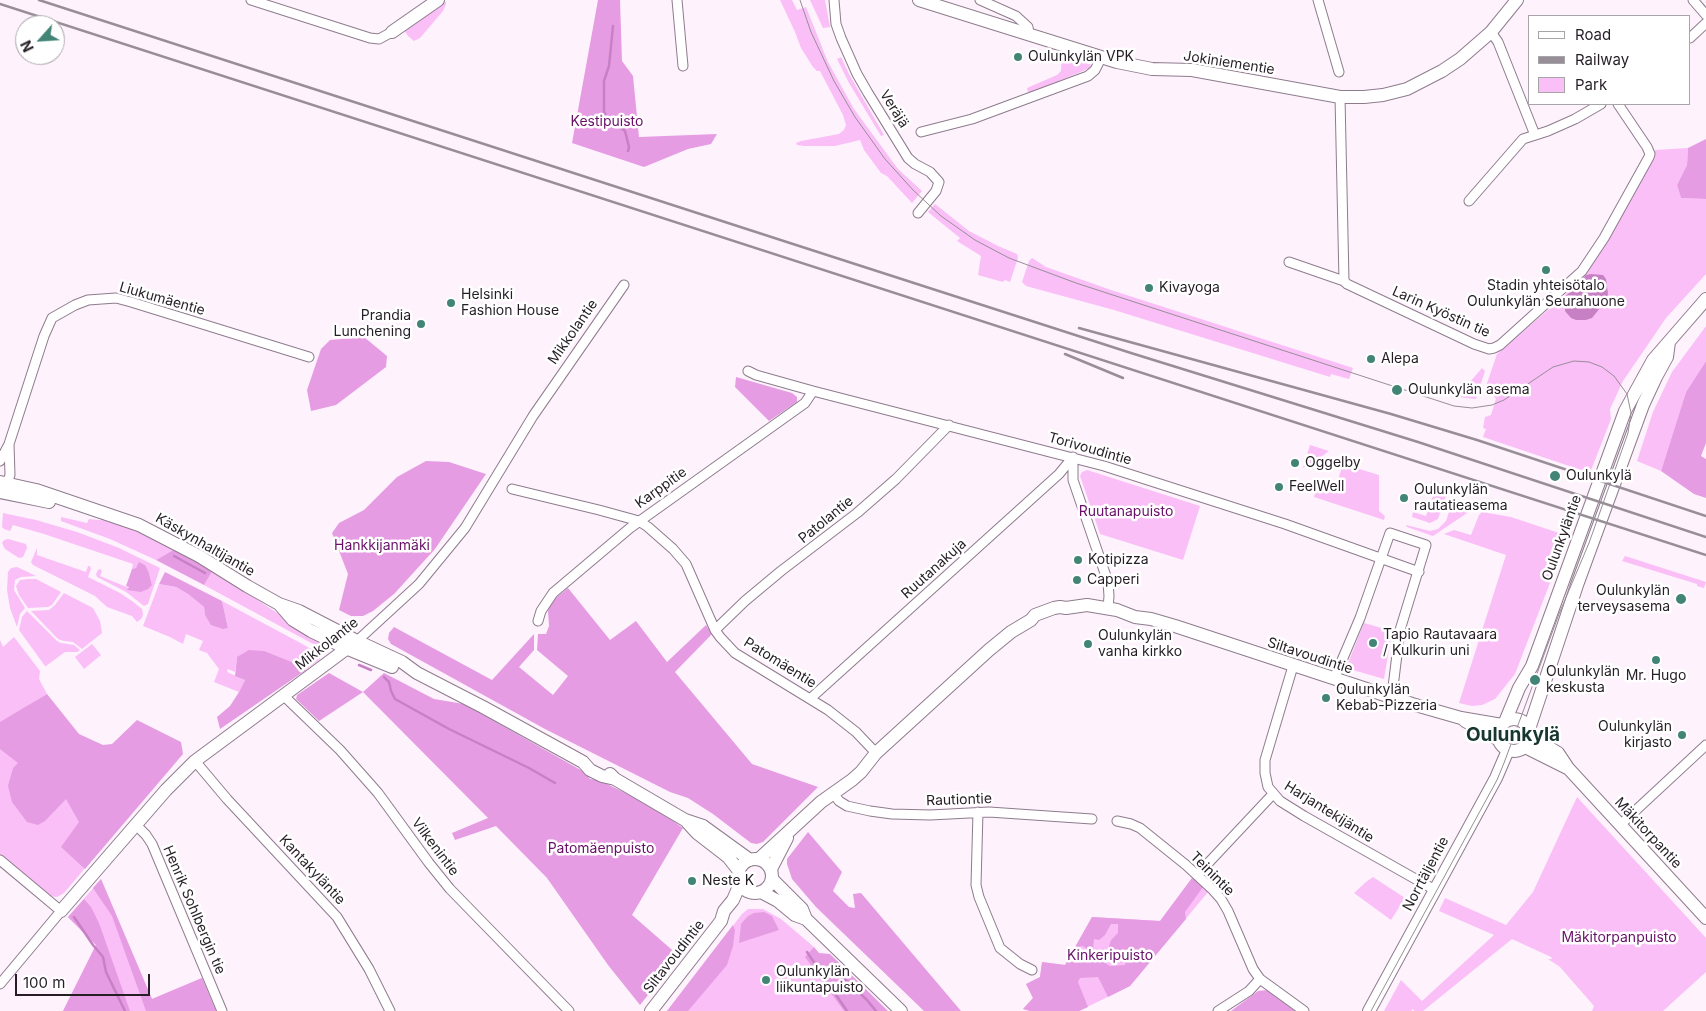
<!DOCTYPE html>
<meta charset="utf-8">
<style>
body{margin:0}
#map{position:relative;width:1706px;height:1011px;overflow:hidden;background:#fef2fd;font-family:Inter,sans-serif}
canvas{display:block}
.legend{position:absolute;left:1528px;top:15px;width:162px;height:90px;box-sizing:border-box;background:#fff;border:1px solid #a8a5a8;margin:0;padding:6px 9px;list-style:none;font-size:15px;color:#251e25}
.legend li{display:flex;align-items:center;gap:10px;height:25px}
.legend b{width:25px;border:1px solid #a8a5a8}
.north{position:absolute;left:15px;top:15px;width:50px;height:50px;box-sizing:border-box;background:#fff;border:1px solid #a8a5a8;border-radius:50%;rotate:244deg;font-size:14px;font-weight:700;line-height:20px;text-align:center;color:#251e25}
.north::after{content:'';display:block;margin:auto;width:18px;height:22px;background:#428476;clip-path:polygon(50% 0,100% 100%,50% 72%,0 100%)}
.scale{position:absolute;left:15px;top:974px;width:135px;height:22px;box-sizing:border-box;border:2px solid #251e25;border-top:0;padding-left:6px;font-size:15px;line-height:18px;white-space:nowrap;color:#251e25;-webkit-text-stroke:4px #fff;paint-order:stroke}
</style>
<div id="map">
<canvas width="1706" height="1011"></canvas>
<ul class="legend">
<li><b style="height:6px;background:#fff"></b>Road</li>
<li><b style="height:6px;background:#978e97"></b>Railway</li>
<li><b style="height:14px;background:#fabff7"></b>Park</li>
</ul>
<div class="north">N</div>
<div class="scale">100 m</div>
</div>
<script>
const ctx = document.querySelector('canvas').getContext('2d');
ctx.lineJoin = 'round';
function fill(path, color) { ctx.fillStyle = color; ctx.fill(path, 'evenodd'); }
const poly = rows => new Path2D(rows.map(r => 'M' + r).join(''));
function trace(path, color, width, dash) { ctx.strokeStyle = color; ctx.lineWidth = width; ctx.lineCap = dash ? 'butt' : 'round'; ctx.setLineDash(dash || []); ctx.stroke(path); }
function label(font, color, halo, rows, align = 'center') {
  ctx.font = font + ' Inter,sans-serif'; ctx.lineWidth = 5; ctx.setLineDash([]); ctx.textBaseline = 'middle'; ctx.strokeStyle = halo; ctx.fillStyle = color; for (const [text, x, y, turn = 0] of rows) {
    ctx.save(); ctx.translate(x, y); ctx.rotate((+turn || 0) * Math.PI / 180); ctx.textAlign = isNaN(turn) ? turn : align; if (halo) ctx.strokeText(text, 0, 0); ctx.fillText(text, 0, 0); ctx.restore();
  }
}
fill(poly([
 [780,0,792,0,797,10,806,7,828,62,854,109,898,169,922,191,912,203,887,176,881,173,864,150,860,140,835,146,804,146,797,145,796,143,801,141,839,134,844,130,846,125,843,115,820,71,817,71,813,67,801,48,795,32],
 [810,0,825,0,830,27,823,28],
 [443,2,446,2,446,4,443,11,420,38,414,41,408,36,404,30],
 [1062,53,1091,65,1090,68,1031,93,1028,92,1027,88,1057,75,1061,71],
 [841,57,849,74,884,135,881,136,849,83,837,59],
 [1688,148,1687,165,1677,185,1681,198,1706,199,1706,274,1666,318,1623,381,1610,409,1611,419,1590,473,1483,437,1486,429,1483,428,1485,417,1491,415,1496,399,1486,386,1497,354,1562,298,1592,265,1654,158,1655,150],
 [935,204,969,231,998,246,1017,254,1018,258,1010,282,1005,280,1003,282,978,275,981,256,957,241,960,238,928,212],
 [1032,258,1046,267,1111,290,1353,368,1349,379,1331,374,1330,377,1114,310,1026,286,1022,282,1029,261],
 [1706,326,1706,361,1686,392,1661,471,1637,461,1653,412,1672,372],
 [1482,368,1485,371,1476,399,1457,397],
 [1310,445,1329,451,1314,462,1303,468],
 [1343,464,1379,475,1379,511,1385,516,1384,520,1314,497,1319,480,1336,486],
 [1087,470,1200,506,1183,560,1100,534,1080,476,1082,472],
 [1434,493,1446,496,1438,519,1430,523,1412,517,1413,512,1426,516],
 [1452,503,1473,509,1433,536,1407,527,1406,525,1430,531,1438,529,1446,521],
 [1482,512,1511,517,1568,536,1515,674,1495,699,1482,705,1472,706,1459,703,1506,555,1444,534,1454,530,1471,535,1479,515],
 [3,513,36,520,77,532,119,548,160,568,148,604,144,606,126,592,97,577,96,574,98,570,100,569,102,571,100,576,129,588,152,585,149,573,136,568,132,569,133,564,44,534,13,525,10,531,4,529,2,527],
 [61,517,87,523,89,519,112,521,149,536,175,549,156,560,110,539,61,521],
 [8,539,26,544,27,548,23,557,19,558,5,549,2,543,4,540],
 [37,548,37,555,86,572,88,566,90,566,91,569,88,577,120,593,132,601,142,609,143,614,142,618,137,622,132,616,107,607,95,596,33,565,31,562],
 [1625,556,1706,582,1704,588,1697,586,1697,584,1622,561],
 [17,567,36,576,21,577,15,580,14,590,25,608,20,614,17,627,10,608,7,590,8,572,11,568],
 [213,570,289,621,321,639,318,644,315,645,204,585],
 [28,579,36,579,61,592,52,605,48,607,28,608,19,595,16,586,20,580],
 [159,584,176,587,188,594,204,607,205,615,228,628,222,601,306,646,318,654,320,657,320,659,306,670,299,665,237,657,235,672,228,669,227,672,245,680,239,692,214,682,219,669,207,653,199,650,203,641,186,634,183,644,170,637,143,626],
 [64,593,93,608,100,621,102,633,82,649,73,642,64,641,58,639,31,611,49,610,55,605],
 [27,611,57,641,61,643,74,645,80,650,77,652,65,652,46,666,45,666,19,630,22,617],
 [1364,623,1392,631,1384,679,1346,668],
 [14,637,40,671,39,679,47,694,29,705,113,835,64,893,57,897,49,896,0,856,0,640,3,647],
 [92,644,101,655,84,669,75,657],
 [1577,797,1706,938,1706,972,1663,1011,1592,1011,1594,1006,1560,967,1548,959,1552,959,1551,957,1512,939,1423,1011,1414,1011,1413,1009,1411,1011,1384,1011,1401,980,1422,1001,1494,935,1439,911,1445,898,1506,925,1533,892],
 [1373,877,1405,898,1391,920,1354,893,1366,882],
 [1192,878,1208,892,1130,986,1079,1011,1030,1011,1023,1009,1033,998,1026,984,1040,977,1042,962,1065,965,1092,917,1160,921],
 [101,879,152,999,202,978,216,1011,63,1011,96,945,68,917],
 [748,909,763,909,781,919,814,947,812,950,872,1011,667,1011,742,914]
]), '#fabff7');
fill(poly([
 [598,0,620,0,622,61,633,76,639,137,717,134,711,144,688,149,644,167,572,143],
 [1706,139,1706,199,1681,198,1677,185,1687,165,1688,148],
 [364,337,387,356,386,367,336,405,311,411,307,390,321,349,330,340],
 [1706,361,1706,443,1701,456,1706,459,1706,498,1694,494,1661,471,1686,392],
 [736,377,792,393,797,397,797,402,769,421,735,387],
 [426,461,449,462,486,474,435,549,394,594,373,611,363,616,351,616,339,610,348,574,332,533,339,523,364,510,397,477],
 [175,549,213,570,204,585,156,560],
 [139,562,145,565,149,573,152,585,148,589,141,592,127,590,129,587,126,586,132,569,136,568],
 [165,572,222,601,228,628,223,629,211,625,205,615,204,607,188,594,176,587,159,584],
 [568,588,610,640,636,621,667,662,706,625,712,634,675,672,752,764,818,787,763,842,757,844,751,843,713,814,688,798,670,792,545,729,391,644,388,639,389,633,394,627,492,680,534,634,534,650,519,667,553,695,568,676,537,650,538,634,546,634,549,626,548,611,551,602],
 [249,650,264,651,299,665,306,670,220,729,217,717,230,706,239,692,245,680,235,676,237,657],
 [329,673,363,692,384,673,434,699,464,704,586,773,590,779,599,780,654,807,683,828,632,915,679,956,640,1005,608,965,547,878,496,826,455,840,452,833,488,818,363,692,319,721,296,699,297,695],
 [47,694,79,734,103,745,112,744,137,720,181,742,183,754,85,869,61,847,79,822,66,799,45,821,38,825,27,822,12,802,8,786,13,768,18,763,0,749,0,722],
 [808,832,842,872,833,891,849,907,855,908,853,894,861,893,961,1011,924,1011,816,907,792,879,787,864,787,859],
 [1192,878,1203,887,1185,912,1186,919,1130,986,1108,997,1098,977,1080,978,1078,982,1088,1007,1079,1011,1030,1011,1023,1009,1033,998,1026,984,1040,977,1042,962,1065,965,1092,917,1160,921],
 [1118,924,1118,933,1111,940,1108,950,1104,954,1107,958,1112,959,1117,953,1122,951,1125,956,1125,965,1110,966,1100,960,1089,956,1081,956,1075,953,1078,947,1083,946,1088,950,1093,949,1094,939,1099,940,1105,935,1111,924],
 [101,879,152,999,202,978,216,1011,146,1011,112,916,93,888],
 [84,899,91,907,99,923,130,1011,63,1011,96,945,68,917],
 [764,912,772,916,779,930,739,943,741,924,748,916,754,913],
 [733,925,735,930,733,946,727,965,688,1011,667,1011],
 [814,947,819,953,830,954,888,1011,844,1011,805,957],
 [1267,990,1295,1011,1231,1011,1258,991]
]), '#e69ce3');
fill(poly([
 [1591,274,1603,275,1606,279,1608,294,1604,303,1592,318,1586,320,1576,320,1571,318,1565,311,1566,296,1586,275]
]), '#c880c5');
trace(poly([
 [613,26,609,66,604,81,604,111,606,117,625,131,629,147,628,151],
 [174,556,205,573],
 [359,665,371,670],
 [384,677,389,682,391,691,395,699,449,729,529,768,555,783],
 [74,917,93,945,103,957,106,972,125,1011],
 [807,952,847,1011],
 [818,971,839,974,867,1000,876,1011]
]), '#c880c5', 2.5);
const street = poly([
 [251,0,370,38,379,39,392,32],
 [677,0,683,66],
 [834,0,836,24,841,38,857,74,868,93,908,158,915,164,930,172,939,182,936,191,918,213],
 [980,0,1016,16,1028,27,1029,34],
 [1318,0,1339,72],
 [1693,0,1706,15],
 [1491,32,1498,42,1535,135],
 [1690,38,1706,23],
 [1340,97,1344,281,1347,284,1474,344,1489,349,1494,348,1500,345,1582,271,1604,238,1649,157,1650,154,1647,147,1618,104],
 [921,132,972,119,1088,76,1095,70,1101,58],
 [1469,201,1523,139,1548,131,1575,119,1601,104],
 [1289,262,1344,281],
 [748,371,756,375,813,391,1104,466,1285,524,1419,572],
 [1073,457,1073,480,1108,582,1109,596,1108,608],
 [0,461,9,444,44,336,52,318,75,305,88,300,116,298,131,302,309,357],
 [5,488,10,475,9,444],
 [512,489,599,510,639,521,648,527,673,549,686,564,715,630,720,637,735,653,828,710,856,732,876,753],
 [538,621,541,611,553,593,630,528,805,403,813,391],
 [715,630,745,601,781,571,857,513,896,479,949,425],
 [357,641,419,584,465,528,533,416,624,285],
 [1293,666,1265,760,1265,773,1268,787,1280,801,1304,816,1435,890],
 [1334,679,1360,618,1390,533,1426,545,1400,630,1393,687,1391,697],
 [284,696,340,750,378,793,429,863,450,889,569,1011],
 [811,698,1059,474,1073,457],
 [195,761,227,799,337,917,369,969,390,1011],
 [833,793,839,801,847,806,870,811,892,814,930,815,989,812,1092,819],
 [978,812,976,885,979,897,1000,948,1020,964,1032,970],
 [1117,821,1131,824,1140,828,1186,865,1213,890,1221,899,1228,911,1253,969,1260,979,1304,1011],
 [135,824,146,835,152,844,222,1011],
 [1620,825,1706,745],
 [0,860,61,911,0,984],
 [1197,875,1273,794],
 [1218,1011,1249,991,1260,979]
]);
const secondary = poly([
 [919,0,1117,62,1152,69,1192,70,1340,97,1364,97,1383,95,1407,89,1442,71,1460,59,1491,32,1517,0],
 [392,32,438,0],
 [0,482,36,490,139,525,199,556,247,586,279,604,299,611,357,641,402,662,417,673,483,707,583,762,590,770,602,776,615,779],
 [0,492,49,502],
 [280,605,293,620,311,631,348,649,392,667],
 '1498 735a16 16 0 1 1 32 0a16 16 0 1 1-32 0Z',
 [1465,721,1499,740],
 [1505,722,1519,688,1532,666,1625,411,1653,360,1706,299],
 [1529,729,1577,585,1643,405,1656,377,1667,357,1669,342],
 [1530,736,1558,753,1568,768,1706,918],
 [1525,747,1567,768],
 [610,774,615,779,685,820,703,826,750,860],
 [687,822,697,833,728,857,739,871],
 '738 876a17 17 0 1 1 34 0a17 17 0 1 1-34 0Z',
 [759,859,821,802,852,780,861,772,876,753,989,650,1011,632,1031,620,1035,615,1054,608,1060,607,1066,608,1087,605,1117,610,1135,617,1151,619,1175,626,1412,704,1461,718,1502,725],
 [771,869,787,838],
 [772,879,802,909,806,919,901,1011],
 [761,892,778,901,795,915,806,919],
 [61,911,166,790,195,761,357,641],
 [651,1011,721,921,724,911,733,900,740,884],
 [1369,1011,1496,778,1508,750]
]);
trace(street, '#8e7c8d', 11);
trace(secondary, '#8e7c8d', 14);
trace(street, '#fff', 9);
trace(secondary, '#fff', 12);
trace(poly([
 [800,0,811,32,834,81,855,117,885,159,913,190,941,216,975,240,1009,258,1076,283,1454,406,1472,408,1492,405,1504,400,1553,367,1574,361,1589,362,1602,367,1614,376,1627,394,1631,413,1628,433,1589,543,1559,614,1504,763,1497,780,1371,1011]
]), '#978e97', 1);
trace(poly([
 [39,0,793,244,1131,353,1418,442,1706,537],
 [0,4,1706,555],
 [1079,328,1391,414,1477,440,1706,516],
 [1065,354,1123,378]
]), '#978e97', 2.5);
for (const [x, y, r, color] of [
 [1018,57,5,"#428476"],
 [1546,270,5,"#428476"],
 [1149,288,5,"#428476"],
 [451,303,5,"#428476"],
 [421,324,5,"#428476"],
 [1371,359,5,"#428476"],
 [1397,390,6,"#428476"],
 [1295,463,5,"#428476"],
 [1555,476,6,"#428476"],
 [1279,487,5,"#428476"],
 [1404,498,5,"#428476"],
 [1078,560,5,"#428476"],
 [1077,580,5,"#428476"],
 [1681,599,6,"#428476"],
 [1373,643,5,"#428476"],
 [1088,644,5,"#428476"],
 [1656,660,5,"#428476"],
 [1535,680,6,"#428476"],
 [1326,698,5,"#428476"],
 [1682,735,5,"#428476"],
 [692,881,5,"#428476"],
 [766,980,5,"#428476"]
]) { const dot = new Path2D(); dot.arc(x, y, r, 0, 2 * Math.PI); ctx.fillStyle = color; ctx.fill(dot); trace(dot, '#fff', 2); }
label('14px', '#251e25', '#fff', [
 ["Oulunkylän VPK",1028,57],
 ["Stadin yhteisötalo",1546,286,"center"],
 ["Oulunkylän Seurahuone",1546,302,"center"],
 ["Kivayoga",1159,288],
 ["Helsinki",461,295],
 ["Fashion House",461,311],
 ["Prandia",411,316,"right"],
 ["Lunchening",411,332,"right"],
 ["Alepa",1381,359],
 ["Oulunkylän asema",1408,390],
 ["Oggelby",1305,463],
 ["Oulunkylä",1566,476],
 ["FeelWell",1289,487],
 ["Oulunkylän",1414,490],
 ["rautatieasema",1414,506],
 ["Kotipizza",1088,560],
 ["Capperi",1087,580],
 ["Oulunkylän",1670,591,"right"],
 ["terveysasema",1670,607,"right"],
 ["Tapio Rautavaara",1383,635],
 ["/ Kulkurin uni",1383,651],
 ["Oulunkylän",1098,636],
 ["vanha kirkko",1098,652],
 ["Oulunkylän",1546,672],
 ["keskusta",1546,688],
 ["Mr. Hugo",1656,676,"center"],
 ["Oulunkylän",1336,690],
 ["Kebab-Pizzeria",1336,706],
 ["Oulunkylän",1672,727,"right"],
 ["kirjasto",1672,743,"right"],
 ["Neste K",702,881],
 ["Oulunkylän",776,972],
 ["liikuntapuisto",776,988]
], 'left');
label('14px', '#251e25', '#fff', [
 ["Jokiniementie",1229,63,9],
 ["Veräjä",894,109,58],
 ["Liukumäentie",162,299,16],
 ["Larin Kyöstin tie",1441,312,24],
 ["Mikkolantie",573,332,-55],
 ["Torivoudintie",1090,449,16],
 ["Karppitie",661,488,-36],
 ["Patolantie",826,520,-39],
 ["Oulunkyläntie",1562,538,-70],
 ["Käskynhaltijantie",205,545,30],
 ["Ruutanakuja",934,569,-42],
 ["Mikkolantie",327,644,-38],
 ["Siltavoudintie",1310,656,18],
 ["Patomäentie",780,663,32],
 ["Rautiontie",959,800,-2],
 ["Harjantekijäntie",1329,812,32],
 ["Mäkitorpantie",1648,833,47],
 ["Vilkenintie",435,847,53],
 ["Kantakyläntie",312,870,47],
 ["Teinintie",1212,874,45],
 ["Norrtäljentie",1426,874,-62],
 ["Henrik Sohlbergin tie",194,910,67],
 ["Siltavoudintie",674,957,-52]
]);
label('14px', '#691069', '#fff', [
 ["Kestipuisto",607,122],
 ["Ruutanapuisto",1126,512],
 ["Hankkijanmäki",382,546],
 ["Patomäenpuisto",601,849],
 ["Mäkitorpanpuisto",1619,938],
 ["Kinkeripuisto",1110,956]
]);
label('bold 19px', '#16362f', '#fff', [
 ["Oulunkylä",1513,735]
]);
</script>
